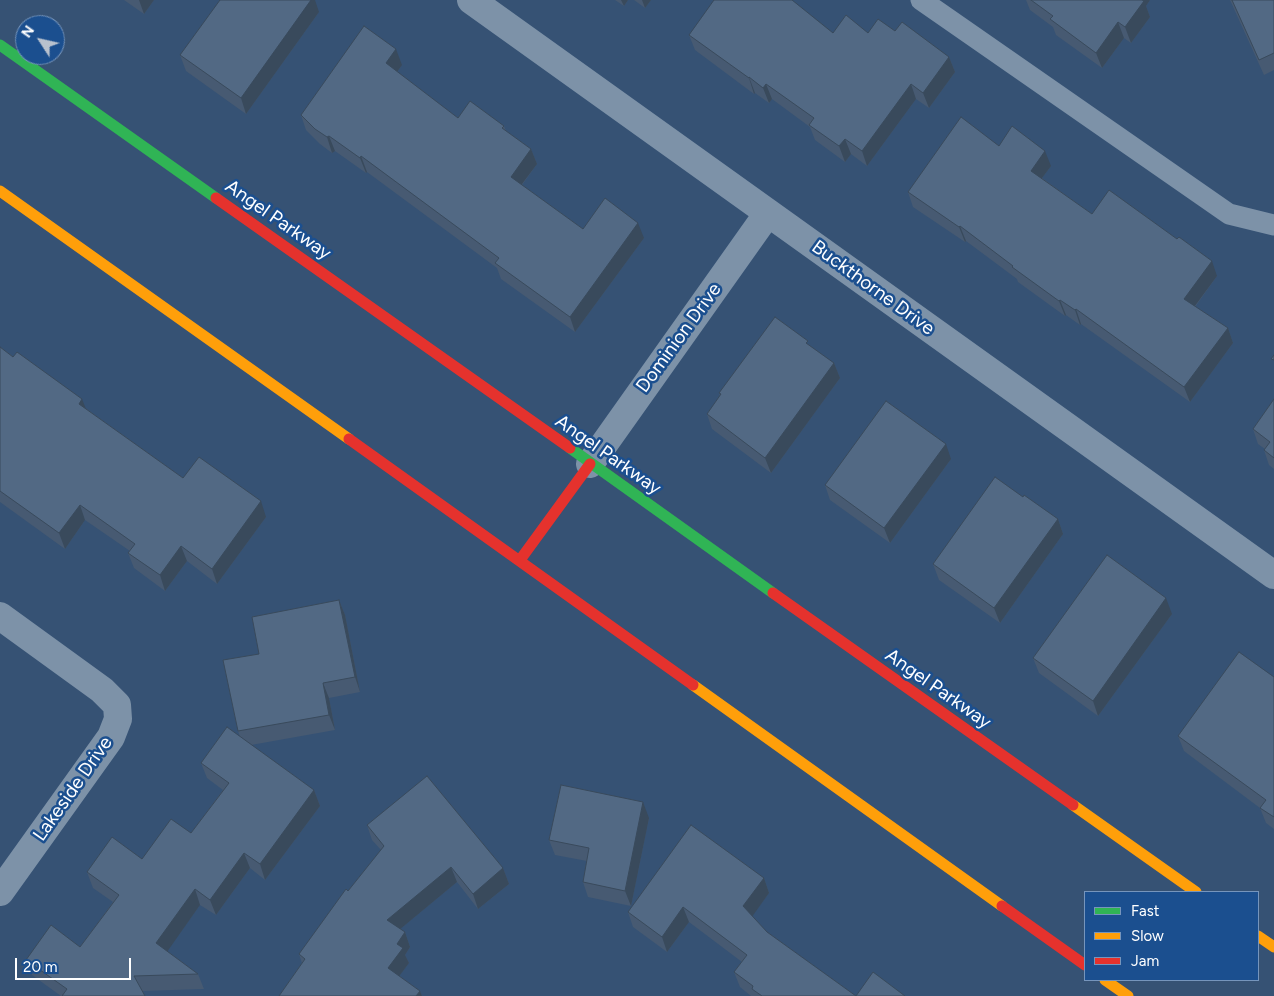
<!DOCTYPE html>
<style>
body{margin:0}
#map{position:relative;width:1274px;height:996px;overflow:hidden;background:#365274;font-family:Figtree,sans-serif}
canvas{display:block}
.legend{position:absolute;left:1084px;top:891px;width:175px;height:90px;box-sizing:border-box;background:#1b4f8f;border:1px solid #7695bc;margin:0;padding:6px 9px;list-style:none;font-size:15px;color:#fff}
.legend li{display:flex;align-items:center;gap:10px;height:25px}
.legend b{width:25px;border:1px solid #7695bc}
.north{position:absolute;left:15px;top:15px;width:50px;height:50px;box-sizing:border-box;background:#1b4f8f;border:1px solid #7695bc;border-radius:50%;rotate:305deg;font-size:14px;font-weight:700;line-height:20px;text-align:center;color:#fff}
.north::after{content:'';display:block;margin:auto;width:18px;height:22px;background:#b9c2ce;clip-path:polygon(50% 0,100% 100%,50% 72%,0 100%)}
.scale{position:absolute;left:15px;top:958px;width:116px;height:22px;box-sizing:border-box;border:2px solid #fff;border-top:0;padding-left:6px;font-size:15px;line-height:18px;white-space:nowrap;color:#fff;-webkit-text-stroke:4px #1b4f8f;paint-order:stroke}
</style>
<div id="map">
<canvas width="1274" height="996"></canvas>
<ul class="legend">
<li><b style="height:6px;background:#30b455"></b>Fast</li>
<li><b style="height:6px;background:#ff9f0a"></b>Slow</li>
<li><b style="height:6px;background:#e5322d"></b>Jam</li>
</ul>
<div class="north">N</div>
<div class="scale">20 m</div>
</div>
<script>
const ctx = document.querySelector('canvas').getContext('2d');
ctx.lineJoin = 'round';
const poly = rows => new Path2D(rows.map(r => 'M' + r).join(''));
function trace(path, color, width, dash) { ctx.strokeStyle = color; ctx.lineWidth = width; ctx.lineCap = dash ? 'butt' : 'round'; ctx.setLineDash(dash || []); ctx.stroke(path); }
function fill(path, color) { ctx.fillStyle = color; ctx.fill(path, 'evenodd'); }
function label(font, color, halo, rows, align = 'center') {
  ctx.font = font + ' Figtree,sans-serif'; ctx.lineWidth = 5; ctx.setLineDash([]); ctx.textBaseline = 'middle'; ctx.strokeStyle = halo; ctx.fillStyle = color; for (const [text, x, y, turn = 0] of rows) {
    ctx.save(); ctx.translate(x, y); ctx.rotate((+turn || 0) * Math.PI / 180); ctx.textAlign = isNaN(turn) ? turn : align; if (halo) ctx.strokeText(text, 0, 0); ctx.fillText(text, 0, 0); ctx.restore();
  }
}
trace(poly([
 [921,0,1229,214,1274,225]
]), '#7d92a8', 21);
trace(poly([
 [471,0,1274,575],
 [590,464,768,213],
 [0,616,102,690,117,705,118,719,111,737,0,892]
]), '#7d92a8', 28);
trace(poly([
 [0,45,216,198],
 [570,448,773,593]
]), '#30b455', 11);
trace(poly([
 [0,191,349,439],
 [693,685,1002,906],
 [1073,805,1196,892],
 [1258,936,1274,947],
 [1105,980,1128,996]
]), '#ff9f0a', 11);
trace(poly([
 [216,198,570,448],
 [349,439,693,685],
 [520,560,590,464],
 [773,593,1073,805],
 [1002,906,1085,965]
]), '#e5322d', 11);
fill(poly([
 [124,0,154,0,144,14],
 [615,0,628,0,624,6],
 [634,0,651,0,645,8],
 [1026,0,1150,0,1146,6,1150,17,1131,43,1124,38,1102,68,1056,35,1053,27,1030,10],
 [1230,0,1274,0,1274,70,1264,75],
 [319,12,246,114,186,71,180,55],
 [895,31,949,57,955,72,929,108,916,99,867,166,851,154,845,162,815,140,810,127,772,99,769,103,755,93,754,94,695,50,689,35,833,33,868,33],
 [402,65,397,72,458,118,504,126,506,131,531,149,537,164,522,185,583,229,644,238,575,332,501,279,497,268,367,172,366,173,335,151,332,153,320,144,306,130,301,115],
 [999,146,1051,166,1042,178,1092,214,1217,276,1195,307,1228,328,1233,343,1190,402,1081,324,1080,325,1066,315,1065,316,1018,282,1017,279,966,241,965,242,913,207,908,192],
 [0,347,183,478,266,517,217,584,187,561,165,591,134,568,128,553,130,551,85,520,65,549,0,502],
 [834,363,840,378,771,473,712,429,707,414,720,396,719,393],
 [1274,399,1274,469,1269,465,1264,450,1265,449,1258,444,1253,429],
 [951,459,890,543,830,500,825,485],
 [1058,519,1063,534,1000,623,939,580,933,564],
 [339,600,345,615,360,692,329,698,335,730,251,745,314,790,320,806,265,880,250,868,216,915,200,905,167,951,198,974,204,989,142,991,145,996,61,996,32,975,26,960,80,947,113,902,93,888,87,872,142,859,191,833,223,790,207,778,201,763,240,737,238,731,259,654],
 [1172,614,1098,716,1039,673,1033,658],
 [1274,677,1274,829,1266,823,1260,808,1184,751,1178,736],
 [649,818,631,906,588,897,583,882,587,861,555,855,549,840],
 [367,825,503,868,509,884,478,909,457,882,400,929,405,932,410,947,405,955,409,963,399,976,420,991,422,996,279,996,302,963,299,954,348,891,381,850,372,840],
 [764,878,769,893,752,916,767,932,856,996,905,996,751,996,740,987,734,972,742,962,689,922,667,952,633,927,628,912]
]), '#475a72');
fill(poly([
 [139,0,154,0,144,14],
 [311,0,315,0,319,12,246,114,241,98],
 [621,0,628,0,624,6],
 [642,0,651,0,645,8],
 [1138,0,1150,0,1146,6,1150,17,1131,43,1125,27],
 [1118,22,1124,38,1102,68,1096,53],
 [396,49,402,65,392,79,386,63],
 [949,57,955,72,929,108,923,93],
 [749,77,755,93,754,94,749,78],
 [766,84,772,99,769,103,763,88],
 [911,84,916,99,867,166,862,151],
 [329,136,335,151,332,153,327,137],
 [845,139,851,154,845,162,839,146],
 [531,149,537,164,516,192,511,177],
 [1045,151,1051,166,1036,186,1031,171],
 [361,156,367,172,366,173,360,158],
 [638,223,644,238,575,332,570,317],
 [960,226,966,241,965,242,959,227],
 [1212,261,1217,276,1189,314,1184,299],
 [1060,300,1066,315,1065,316,1059,301],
 [1076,309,1081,324,1080,325,1075,310],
 [1228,328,1233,343,1190,402,1184,387],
 [834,363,840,378,771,473,765,458],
 [82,399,88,414,79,404],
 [946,444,951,459,890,543,884,528],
 [261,501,266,517,217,584,212,569],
 [80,505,85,520,65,549,59,533],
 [1058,519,1063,534,1000,623,994,608],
 [181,546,187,561,165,591,160,575],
 [1166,598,1172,614,1098,716,1093,701],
 [339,600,345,615,360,692,355,677],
 [323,683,329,698,335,730,329,715],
 [314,790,320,806,265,880,260,864],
 [643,802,649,818,631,906,625,891],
 [244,853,250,868,216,915,210,900],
 [451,867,457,882,393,935,387,920],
 [503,868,509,884,478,909,473,894],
 [764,878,769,893,749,921,743,906],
 [195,889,200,905,162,959,156,943],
 [683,907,689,922,667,952,662,937],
 [405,932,410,947,405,955,409,963,394,983,388,968,397,944],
 [420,991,422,996,416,996]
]), '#394a5c');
const building = poly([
 [220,0,311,0,241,98,180,55,220,0],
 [714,0,792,0,833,33,846,15,868,33,878,19,895,31,902,22,949,57,923,93,911,84,862,151,845,139,839,146,809,125,814,118,766,84,763,88,749,77,749,78,689,35,714,0],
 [1031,0,1142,0,1144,1,1125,27,1118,22,1096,53,1050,19,1053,16,1031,0],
 [1232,0,1274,0,1274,53,1259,60,1232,0],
 [364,26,396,49,386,63,458,118,470,101,504,126,502,128,531,149,511,177,583,229,605,198,638,223,570,317,495,263,499,258,361,156,360,158,329,136,327,137,315,129,301,115,364,26],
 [961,117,999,146,1012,126,1045,151,1031,171,1092,214,1109,190,1177,239,1179,237,1212,261,1184,299,1228,328,1184,387,1076,309,1075,310,1060,300,1059,301,1012,267,1013,266,960,226,959,227,908,192,961,117],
 [775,317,808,341,806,343,834,363,765,458,707,414,721,394,719,393,775,317],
 [0,347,13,357,17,352,82,399,79,404,183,478,199,457,261,501,212,569,181,546,160,575,128,553,135,544,80,505,59,533,0,491,0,347],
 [1274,355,1274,360,1271,359,1274,355],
 [1274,399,1274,458,1264,450,1270,442,1253,429,1274,399],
 [886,401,946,444,884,528,825,485,886,401],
 [995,477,1023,497,1024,495,1058,519,994,608,933,564,995,477],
 [1107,555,1166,598,1093,701,1033,658,1107,555],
 [339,600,355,677,323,683,329,715,238,731,223,660,259,654,252,617,339,600],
 [1239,652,1274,677,1274,817,1260,808,1266,800,1178,736,1239,652],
 [227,727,314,790,260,864,244,853,210,900,195,889,156,943,198,974,134,976,145,996,62,996,67,989,26,960,51,925,80,947,119,895,87,872,112,837,142,859,171,819,191,833,229,783,201,763,227,727],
 [427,776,503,868,473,894,451,867,387,920,405,932,397,944,403,948,388,968,420,991,416,996,279,996,305,959,299,954,346,889,348,891,384,846,367,825,427,776],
 [561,785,643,802,625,891,583,882,589,848,549,840,561,785],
 [691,825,764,878,743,906,767,932,856,996,873,972,905,996,762,996,752,989,753,986,734,972,747,955,683,907,662,937,628,912,691,825]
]);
fill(building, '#526984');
trace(building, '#394a5c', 1);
label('19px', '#fff', '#1b4f8f', [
 ["Angel Parkway",278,220,35],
 ["Buckthorne Drive",873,288,36],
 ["Dominion Drive",679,338,-54],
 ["Angel Parkway",608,455,35],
 ["Angel Parkway",938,689,35],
 ["Lakeside Drive",73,789,-55]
]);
</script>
